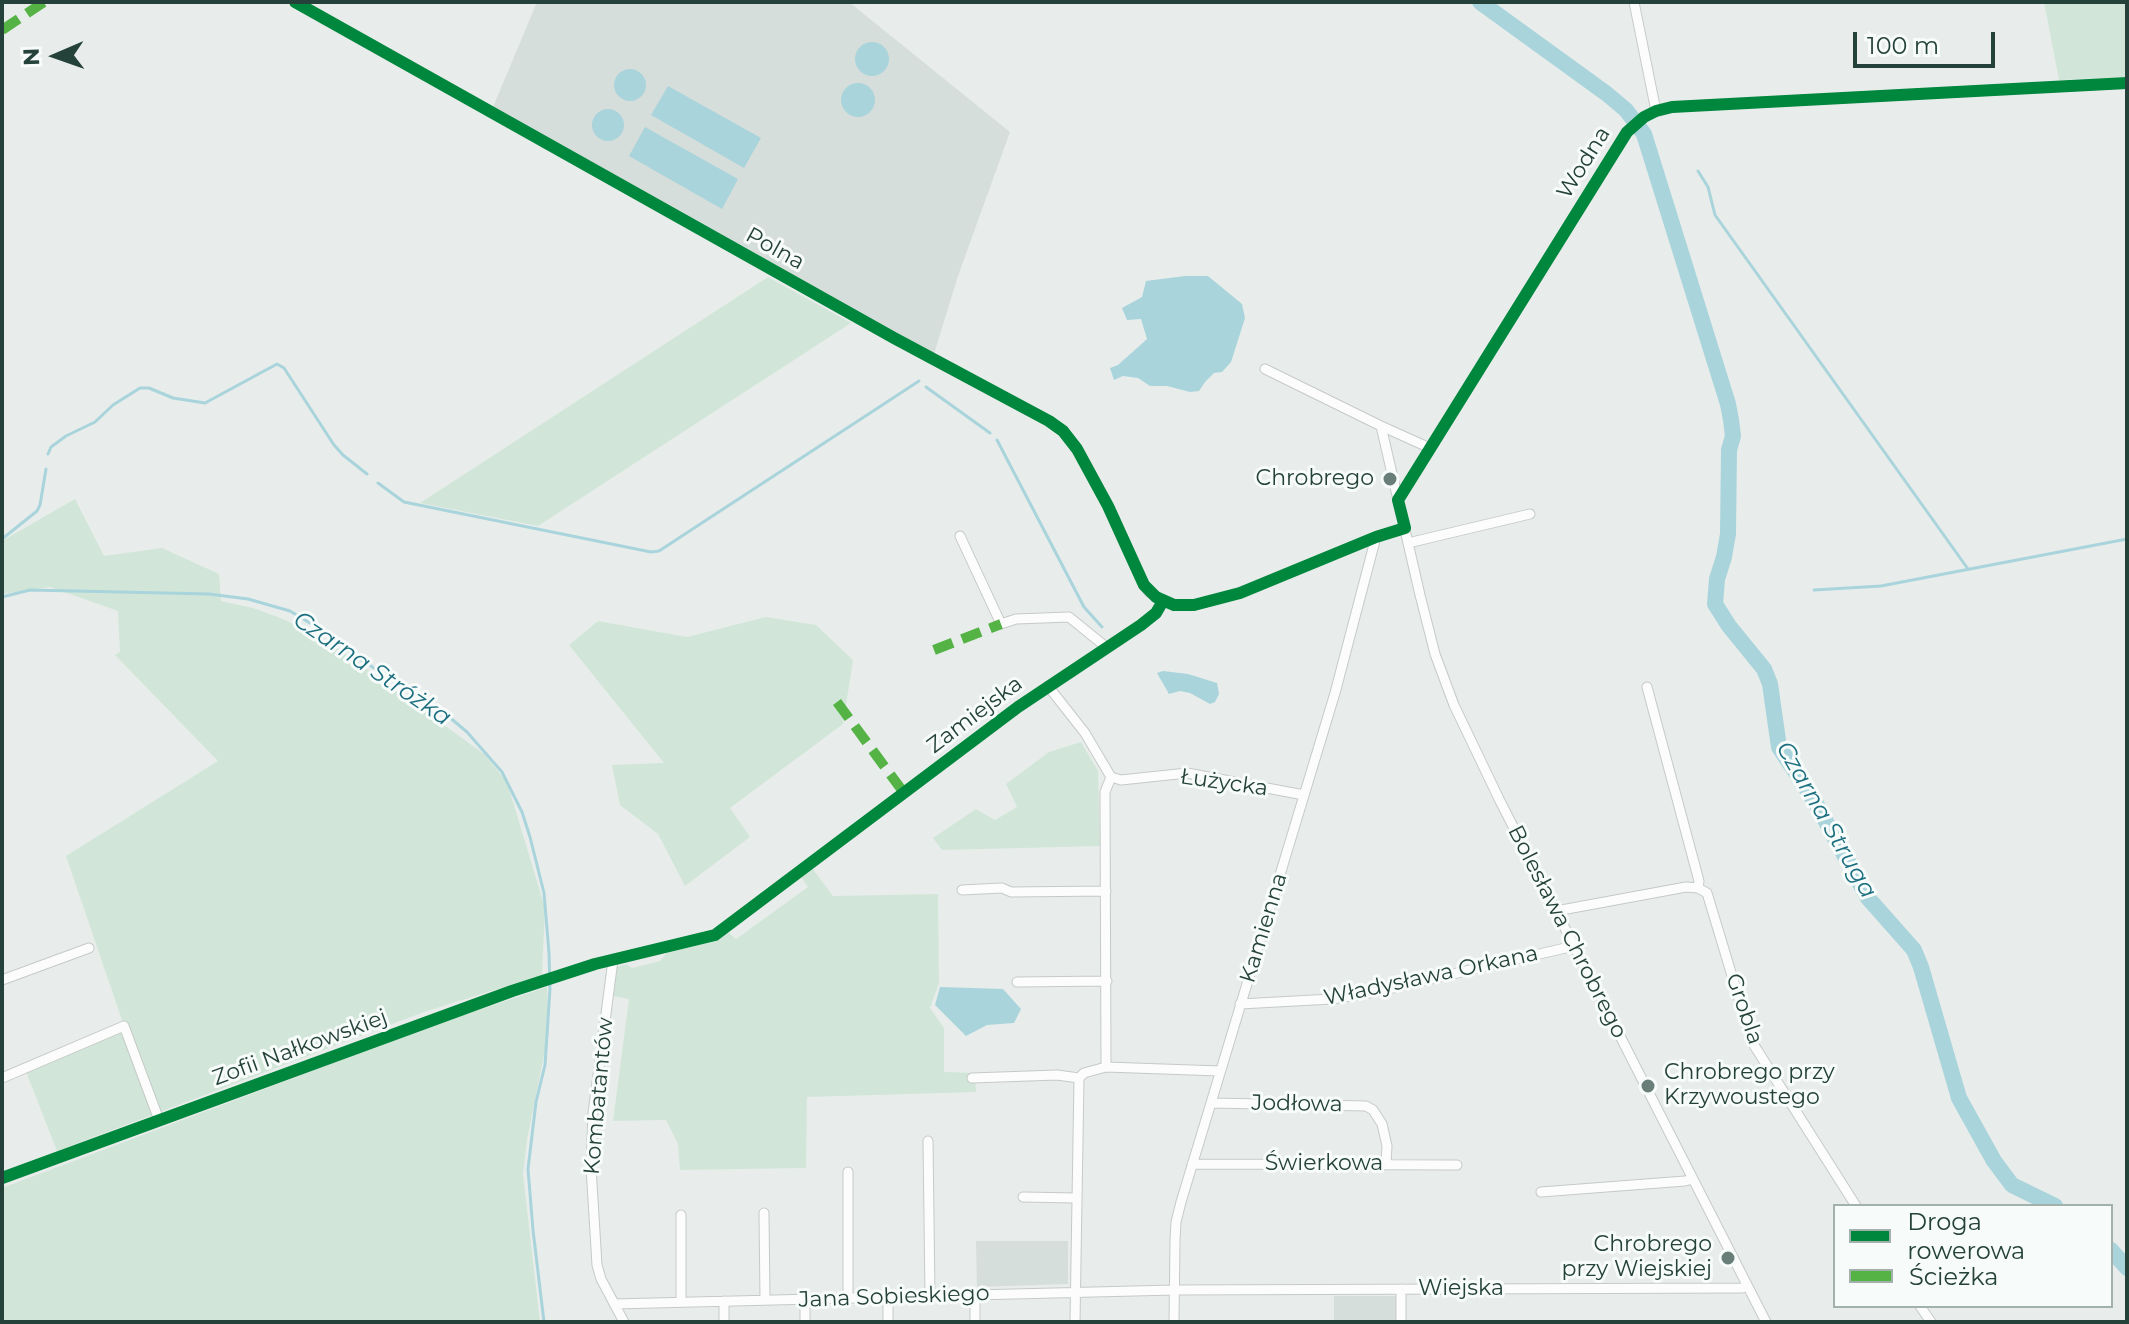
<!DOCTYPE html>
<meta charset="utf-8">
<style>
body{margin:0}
#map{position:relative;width:2129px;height:1324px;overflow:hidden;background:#e8edeb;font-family:Montserrat,sans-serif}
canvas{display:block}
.frame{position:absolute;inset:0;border:4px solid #24423a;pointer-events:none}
.legend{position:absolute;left:1833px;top:1204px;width:280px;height:104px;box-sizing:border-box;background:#f7fbf9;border:2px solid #a3b1ad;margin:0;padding:10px 14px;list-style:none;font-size:24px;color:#24423a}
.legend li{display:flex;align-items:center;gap:16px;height:40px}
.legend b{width:40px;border:2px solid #a3b1ad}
.north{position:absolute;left:16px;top:16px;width:80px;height:80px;-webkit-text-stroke:6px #f7fbf9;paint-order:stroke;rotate:268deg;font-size:22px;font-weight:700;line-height:32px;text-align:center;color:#24423a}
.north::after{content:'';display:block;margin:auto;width:28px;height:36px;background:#24423a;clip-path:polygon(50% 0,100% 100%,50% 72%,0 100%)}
.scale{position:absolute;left:1853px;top:32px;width:142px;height:36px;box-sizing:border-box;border:4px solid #24423a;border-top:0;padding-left:10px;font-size:24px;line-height:28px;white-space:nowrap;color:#24423a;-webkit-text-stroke:6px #f7fbf9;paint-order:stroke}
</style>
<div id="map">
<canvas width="2129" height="1324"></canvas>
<div class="frame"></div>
<ul class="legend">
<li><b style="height:10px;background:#00873e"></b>Droga rowerowa</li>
<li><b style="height:10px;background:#55b346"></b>Ścieżka</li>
</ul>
<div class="north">N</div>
<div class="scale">100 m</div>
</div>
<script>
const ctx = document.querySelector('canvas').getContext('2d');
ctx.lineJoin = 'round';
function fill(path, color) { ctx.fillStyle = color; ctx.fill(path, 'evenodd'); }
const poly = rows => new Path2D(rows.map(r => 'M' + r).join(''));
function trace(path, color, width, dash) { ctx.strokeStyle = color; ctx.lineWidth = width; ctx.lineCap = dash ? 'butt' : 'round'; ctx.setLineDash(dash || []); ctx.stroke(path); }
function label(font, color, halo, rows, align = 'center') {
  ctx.font = font + ' Montserrat,sans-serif'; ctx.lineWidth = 6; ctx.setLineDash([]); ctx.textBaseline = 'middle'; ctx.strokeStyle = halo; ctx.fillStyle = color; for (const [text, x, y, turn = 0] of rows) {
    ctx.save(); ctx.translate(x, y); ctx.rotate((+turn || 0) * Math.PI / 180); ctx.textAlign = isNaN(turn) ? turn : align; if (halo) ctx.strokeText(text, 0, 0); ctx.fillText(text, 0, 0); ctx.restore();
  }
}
fill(poly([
 [537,2,849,2,1010,132,958,276,934,354,493,107],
 [976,1241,1068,1241,1068,1284,977,1287],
 [1334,1296,1399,1296,1399,1322,1334,1322]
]), '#d6dedb');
fill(poly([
 [2044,2,2127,2,2127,77,2059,80],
 [768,277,851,323,538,526,420,503],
 [75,499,104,556,162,548,219,574,221,601,253,608,278,617,305,629,332,644,484,754,507,782,545,908,542,975,424,1012,57,1151,25,1069,124,1026,66,856,218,761,115,655,120,652,118,611,50,587,2,594,2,541],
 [766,617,816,625,853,660,843,724,730,808,750,837,685,886,658,834,620,805,612,765,664,763,569,645,598,621,687,637],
 [1081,742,1098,771,1100,846,942,850,933,838,976,809,995,820,1017,807,1006,784,1049,752],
 [812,868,833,896,938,894,939,983,930,1008,944,1028,944,1072,975,1073,976,1092,807,1097,806,1168,680,1170,678,1144,666,1120,613,1121,629,999,613,996,617,967,626,964,632,968,660,961,668,951,708,941,728,932,736,939,808,887,801,877],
 [547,987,549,1030,527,1140,523,1174,540,1322,2,1322,2,1188,437,1024]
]), '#d1e6d8');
fill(poly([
 '855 59a17 17 0 1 1 34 0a17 17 0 1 1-34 0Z',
 '614 85a16 16 0 1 1 32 0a16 16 0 1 1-32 0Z',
 '841 100a17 17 0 1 1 34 0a17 17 0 1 1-34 0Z',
 [668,86,761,138,744,168,651,115],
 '592 125a16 16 0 1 1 32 0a16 16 0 1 1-32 0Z',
 [645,127,738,179,722,209,629,156],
 [1185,276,1208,276,1242,304,1245,318,1231,362,1222,372,1214,373,1205,382,1199,391,1190,392,1167,386,1150,386,1138,378,1123,376,1114,380,1110,368,1118,365,1147,339,1141,319,1127,320,1122,308,1142,297,1146,281],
 [1163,671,1188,674,1217,683,1219,694,1215,702,1210,704,1190,693,1180,691,1169,694,1157,673],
 [940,987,1003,989,1021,1009,1014,1023,987,1025,966,1036,935,1005]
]), '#a9d4db');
trace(poly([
 [1698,171,1708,187,1715,215,1968,569],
 [926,387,990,433],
 [997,440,1084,607,1102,627],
 [48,454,51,447,66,436,95,422,113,405,140,388,149,388,173,398,205,403,277,364,284,368,334,445,343,455,367,474],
 [378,483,404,502,651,552,659,551,919,381],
 [2,539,37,511,40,505,46,469],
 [1814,590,1881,586,2127,539],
 [2,597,30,590,209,594,248,599,290,611,320,629,357,657,448,716,467,732,502,772,522,812,530,837,544,893,549,953,550,989,545,1065,536,1102,528,1169,533,1230,544,1322]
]), '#a9d4db', 3);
trace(poly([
 [1480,2,1607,94,1626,110,1644,134,1728,404,1731,420,1733,436,1729,450,1728,534,1724,557,1717,579,1715,604,1729,626,1764,669,1770,684,1779,747,1814,800,1868,898,1914,950,1921,967,1959,1098,1994,1161,2012,1185,2055,1206],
 [2111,1250,2127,1268]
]), '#a9d4db', 16);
const street = poly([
 [295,2,894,338,1049,421,1063,431,1077,449,1108,506,1144,585,1149,592,1163,601,1174,605,1194,605,1240,593,1376,537,1405,528],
 [1634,2,1656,111],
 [1265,369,1381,426,1420,595,1435,654,1454,705,1499,799,1766,1322],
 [1381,426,1430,448],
 [1398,500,1627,132,1644,117,1656,111,1672,107,2127,83],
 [960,536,1001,624,1016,619,1069,617,1106,647],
 [1408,543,1530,514],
 [1048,686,1085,733,1111,777,1121,780,1187,773,1304,795],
 [1647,687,1699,881,1698,888],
 [962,890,1002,888,1011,892,1106,891],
 [1556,911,1686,887,1698,888,1707,893,1752,1042,1856,1206],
 [613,960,593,1113,591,1167,597,1265,601,1279,624,1322],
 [2,980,89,948],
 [1017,982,1107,981],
 [1240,1004,1332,999,1375,992,1574,946],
 [1106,1067,1105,792,1111,777],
 [2,1078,124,1026,159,1120],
 [972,1078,1057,1075,1079,1078],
 [1211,1103,1366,1106,1373,1110,1382,1124,1387,1146,1386,1164],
 [928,1141,930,1296],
 [1192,1164,1457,1165],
 [2,1178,512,991,595,964,715,935,1018,707,1141,625,1156,613,1163,601],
 [1541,1192,1685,1181,1693,1179],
 [1023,1197,1076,1198],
 [764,1213,765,1300],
 [681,1215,681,1302],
 [975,1294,975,1322],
 [888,1297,888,1322],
 [848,1298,848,1172],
 [805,1299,805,1322],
 [724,1301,724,1322],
 [614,1304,1174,1290,1742,1288,1747,1286],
 [1920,1306,1931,1322],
 [1075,1322,1079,1078,1084,1073,1106,1067,1220,1071],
 [1174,1322,1175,1240,1176,1222,1181,1202,1335,693,1376,537],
 [1401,1322,1401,1289]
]);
trace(street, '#c5cac8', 11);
trace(street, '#fcfcfc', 9);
trace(poly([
 [2,30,44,2],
 [934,650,1001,624],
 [837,702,904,793]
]), '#55b346', 10, [20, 10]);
trace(poly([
 [295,2,894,338,1049,421,1063,431,1077,449,1108,506,1144,585,1156,597,1174,605,1194,605,1240,593,1376,537,1405,528,1398,500,1627,132,1644,117,1656,111,1672,107,2127,83],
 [2,1178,512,991,595,964,715,935,1018,707,1141,625,1156,613,1163,601]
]), '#00873e', 12);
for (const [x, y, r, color] of [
 [1390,479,8,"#697e78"],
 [1648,1086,8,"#697e78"],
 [1728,1258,8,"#697e78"]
]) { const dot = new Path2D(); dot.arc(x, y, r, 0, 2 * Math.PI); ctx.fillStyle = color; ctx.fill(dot); trace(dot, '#f7fbf9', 3); }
label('22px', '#24423a', '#f7fbf9', [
 ["Wodna",1584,163,-58],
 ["Polna",775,249,29],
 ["Zamiejska",975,715,-37],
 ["Łużycka",1224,783,8],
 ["Kamienna",1264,928,-73],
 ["Bolesława Chrobrego",1567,932,63],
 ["Władysława Orkana",1431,976,-12],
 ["Grobla",1744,1009,71],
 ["Zofii Nałkowskiej",300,1048,-20],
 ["Kombatantów",599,1096,-85],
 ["Jodłowa",1297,1104,1],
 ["Świerkowa",1324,1164],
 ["Wiejska",1461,1289],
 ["Jana Sobieskiego",894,1297,-2]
]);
label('22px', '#24423a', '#f7fbf9', [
 ["Chrobrego",1374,479],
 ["Chrobrego przy",1664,1073,"left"],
 ["Krzywoustego",1664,1098,"left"],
 ["Chrobrego",1712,1245],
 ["przy Wiejskiej",1712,1270]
], 'right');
label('italic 24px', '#1c6f80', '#f7fbf9', [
 ["Czarna Stróżka",372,669,34],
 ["Czarna Struga",1826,820,60]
]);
</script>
